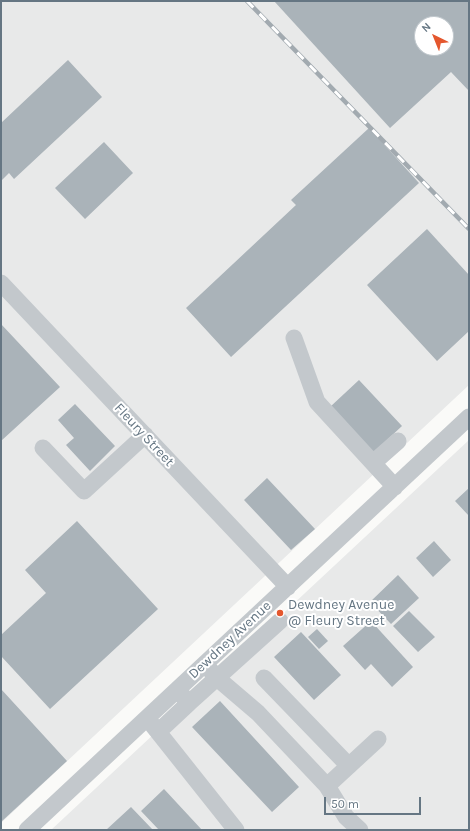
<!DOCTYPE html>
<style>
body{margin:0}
#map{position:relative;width:470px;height:831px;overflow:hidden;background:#fafaf8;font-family:Karla,sans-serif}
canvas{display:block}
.frame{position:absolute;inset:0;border:2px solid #657683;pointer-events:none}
.north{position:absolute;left:414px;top:16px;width:40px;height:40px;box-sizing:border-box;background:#fff;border:1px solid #c1c8cd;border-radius:50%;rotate:317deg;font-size:11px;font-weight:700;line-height:16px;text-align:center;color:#657683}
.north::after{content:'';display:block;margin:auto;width:14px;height:18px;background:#e4572e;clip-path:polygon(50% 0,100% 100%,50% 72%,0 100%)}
.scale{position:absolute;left:324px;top:797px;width:97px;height:18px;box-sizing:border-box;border:2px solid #657683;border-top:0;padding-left:5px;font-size:12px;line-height:14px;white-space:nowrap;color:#657683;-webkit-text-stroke:3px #fff;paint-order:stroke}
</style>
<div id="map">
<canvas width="470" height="831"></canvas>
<div class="frame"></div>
<div class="north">N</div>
<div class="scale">50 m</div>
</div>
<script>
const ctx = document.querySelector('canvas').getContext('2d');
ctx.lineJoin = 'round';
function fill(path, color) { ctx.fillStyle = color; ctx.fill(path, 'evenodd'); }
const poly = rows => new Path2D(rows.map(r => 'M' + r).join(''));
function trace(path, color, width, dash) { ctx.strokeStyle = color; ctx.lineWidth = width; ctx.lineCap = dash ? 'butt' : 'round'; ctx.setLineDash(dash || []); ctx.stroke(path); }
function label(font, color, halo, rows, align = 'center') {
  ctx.font = font + ' Karla,sans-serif'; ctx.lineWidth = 4; ctx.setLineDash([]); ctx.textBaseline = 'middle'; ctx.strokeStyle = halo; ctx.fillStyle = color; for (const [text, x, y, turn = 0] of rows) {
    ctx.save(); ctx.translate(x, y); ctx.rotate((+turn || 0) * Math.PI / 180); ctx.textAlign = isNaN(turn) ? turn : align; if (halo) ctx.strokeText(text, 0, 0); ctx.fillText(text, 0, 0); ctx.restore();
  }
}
fill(poly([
 [1,1,469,1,469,385,1,823],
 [422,24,446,24,446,48,422,48],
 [469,440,469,830,51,830]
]), '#e8e9e9');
fill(poly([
 [274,1,469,1,469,91,451,72,390,128],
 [422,24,446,24,446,48,422,48],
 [68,60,102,97,14,179,9,173,1,181,1,123],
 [369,128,419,183,231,357,186,308,296,205,291,200],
 [104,142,133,173,85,219,55,188],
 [427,229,469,275,469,331,437,361,367,285],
 [1,324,60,387,1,441],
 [359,380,402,426,373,453,330,407],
 [75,404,115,446,90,471,66,445,74,438,58,420],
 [267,478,315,529,291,550,244,500],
 [469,488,469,516,455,501],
 [77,521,158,609,50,709,1,656,1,635,46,593,25,570],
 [434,541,451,560,433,577,416,558],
 [398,575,419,598,391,624,370,602],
 [409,611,435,637,418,652,393,626],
 [371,621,413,667,392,687,371,664,365,670,343,646],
 [317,629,328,641,319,649,308,637],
 [301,632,341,675,314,700,274,657],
 [1,689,67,761,1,822],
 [220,701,299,787,272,812,192,727],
 [164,789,202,830,159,830,141,811],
 [131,807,153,830,106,830]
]), '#aab3b9');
trace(poly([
 [1,283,288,587],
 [294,338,317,402,395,487],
 [43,448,84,491,145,435],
 [373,463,398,441],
 [205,664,217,678,258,713,327,786,378,739],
 [264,678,349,766],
 [189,703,280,621],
 [147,718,236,830],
 [158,732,189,703,181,694],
 [327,786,346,817,360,830],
 [27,830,469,417]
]), '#c3c8cc', 17);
const rail = poly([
 [247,1,469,229]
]);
trace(rail, '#a2aab0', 4.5);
trace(rail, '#fff', 3, [9]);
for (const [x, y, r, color] of [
 [280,613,4,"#e4572e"]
]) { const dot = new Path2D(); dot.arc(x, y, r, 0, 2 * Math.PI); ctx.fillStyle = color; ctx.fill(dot); trace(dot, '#fff', 1.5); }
label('14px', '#657683', '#fff', [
 ["Fleury Street",144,435,47],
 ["Dewdney Avenue",230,640,-43]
]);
label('14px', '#657683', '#fff', [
 ["Dewdney Avenue",288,605],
 ["@ Fleury Street",288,621]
], 'left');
</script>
